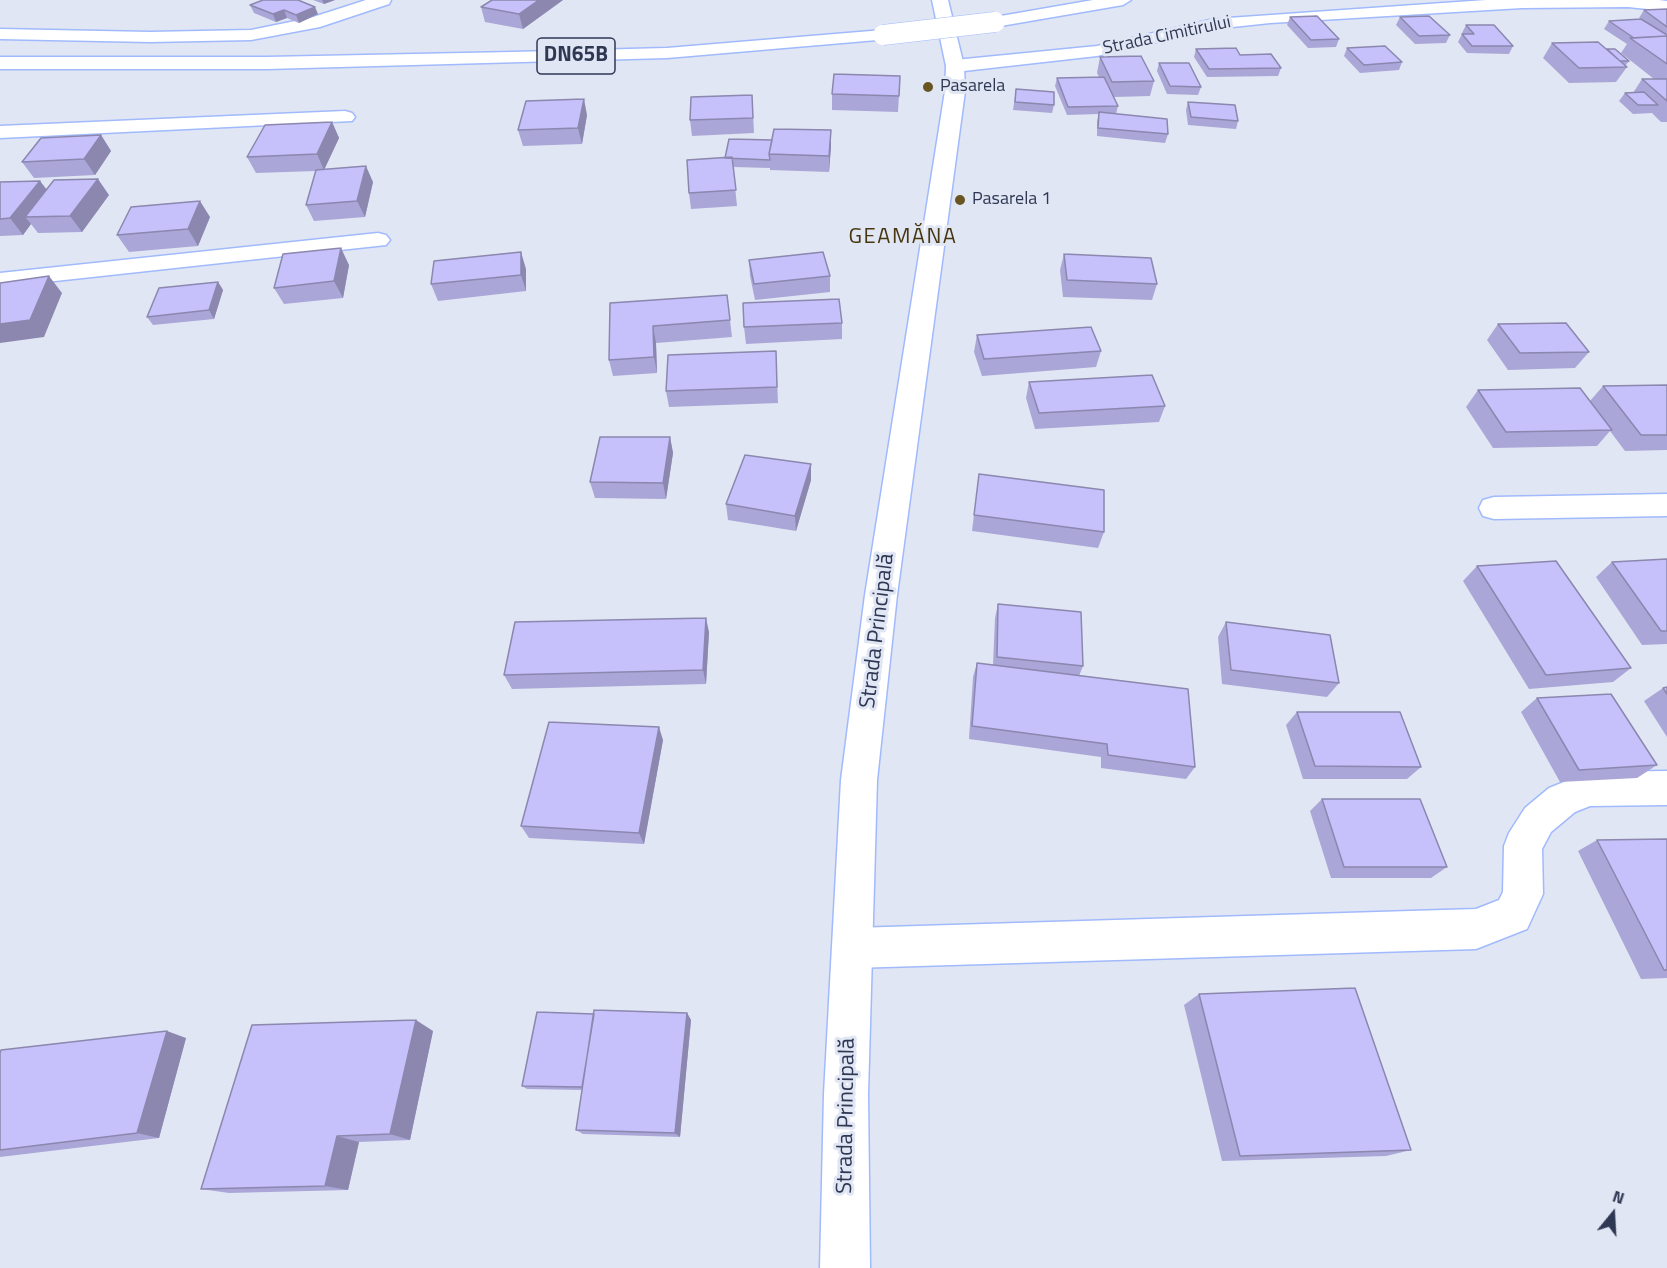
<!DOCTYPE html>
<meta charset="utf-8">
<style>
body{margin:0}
#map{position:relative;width:1667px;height:1268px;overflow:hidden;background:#e1e6f4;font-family:"Titillium Web",sans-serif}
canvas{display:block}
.north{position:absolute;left:1583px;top:1184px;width:60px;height:60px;-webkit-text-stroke:4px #e1e6f4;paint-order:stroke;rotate:18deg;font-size:16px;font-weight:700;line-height:24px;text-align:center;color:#2e3853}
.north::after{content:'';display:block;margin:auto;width:21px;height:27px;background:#2e3853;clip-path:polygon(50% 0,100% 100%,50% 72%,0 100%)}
</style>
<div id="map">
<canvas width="1667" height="1268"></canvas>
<div class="north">N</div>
</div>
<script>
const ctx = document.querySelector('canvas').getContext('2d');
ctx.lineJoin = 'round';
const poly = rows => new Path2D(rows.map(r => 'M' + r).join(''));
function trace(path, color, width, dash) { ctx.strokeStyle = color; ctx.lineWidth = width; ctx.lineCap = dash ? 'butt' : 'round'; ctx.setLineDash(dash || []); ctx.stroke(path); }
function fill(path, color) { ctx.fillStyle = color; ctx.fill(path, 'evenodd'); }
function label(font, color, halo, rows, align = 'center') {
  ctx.font = font + ' "Titillium Web",sans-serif'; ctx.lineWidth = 6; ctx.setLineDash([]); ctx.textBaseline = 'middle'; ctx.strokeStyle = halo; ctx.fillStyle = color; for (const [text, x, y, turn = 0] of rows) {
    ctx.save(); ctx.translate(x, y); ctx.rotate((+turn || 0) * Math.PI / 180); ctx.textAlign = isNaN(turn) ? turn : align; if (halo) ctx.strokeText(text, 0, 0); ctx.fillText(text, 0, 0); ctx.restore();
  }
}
const minor = poly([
 [366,0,391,0,389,4,320,27,251,40,150,42,0,39,0,29,150,32,251,30,310,18,366,0],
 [1486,0,1659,0,1667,1,1667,11,1628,7,1522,8,1270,23,1214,29,1097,56,955,72,946,66,955,60,1097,46,1214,19,1486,0],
 [345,111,352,113,355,117,352,121,0,138,0,126,345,111],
 [378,233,386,235,390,240,386,245,0,287,0,273,378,233],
 [1667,494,1667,516,1494,519,1483,516,1479,508,1483,500,1494,497,1667,494],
 [1667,771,1667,805,1590,806,1575,812,1551,832,1542,849,1543,894,1527,929,1476,949,853,968,839,962,833,948,839,934,853,928,1476,909,1499,900,1503,892,1504,846,1509,833,1525,808,1549,788,1589,772,1667,771]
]);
const major = poly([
 [932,0,948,0,964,66,965,91,897,595,877,780,868,1094,870,1268,820,1268,824,1094,841,780,865,595,945,91,946,66,932,0],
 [1093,0,1131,0,1123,5,995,27,986,22,995,17,1093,0],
 [883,30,892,35,889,39,667,58,267,69,0,69,0,57,267,57,513,52,667,48,883,30]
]);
trace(minor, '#a1bafd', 3);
trace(major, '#a1bafd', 3);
fill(minor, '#fff');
fill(major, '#fff');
const majorBridge = poly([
 [883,35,995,22]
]);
trace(majorBridge, '#a1bafd', 21, []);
trace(majorBridge, '#fff', 20);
fill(poly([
 [313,0,335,0,324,4],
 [492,0,563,0,523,29,485,22,481,7],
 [250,5,318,14,299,23,287,18,276,22,254,13],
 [1667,9,1667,122,1661,122,1652,113,1633,114,1619,101,1625,93,1633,93,1642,79,1654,79,1621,53,1627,44,1604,29,1609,21,1641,19,1639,18,1644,10],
 [1290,17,1339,39,1336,47,1308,48,1287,25],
 [1400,17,1450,35,1446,43,1415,44,1396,25],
 [1466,25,1513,46,1509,54,1467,53,1458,42,1462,34,1463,34,1462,33],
 [1552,43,1607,49,1629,61,1625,66,1627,67,1616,82,1569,83,1543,58],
 [1347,48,1402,62,1399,70,1360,73,1344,56],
 [1196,49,1240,55,1281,68,1278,76,1207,77,1194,57],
 [1100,57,1154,81,1150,96,1114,97,1118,106,1116,114,1168,134,1165,143,1097,136,1097,121,1099,114,1067,115,1055,86,1057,78,1099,77,1097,73],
 [1159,63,1201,87,1198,95,1167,94,1157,71],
 [900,76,898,112,832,110,832,94],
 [1016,89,1054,105,1052,113,1013,110],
 [752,95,754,133,692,136,690,120],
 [1188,102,1238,121,1236,129,1188,125,1186,110],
 [587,115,582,144,523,146,518,130],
 [332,122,339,138,324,170,373,182,365,217,314,221,306,205,316,171,256,173,247,157],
 [831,130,831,146,829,172,770,170,770,168,733,167,737,206,691,209,689,193,725,158,772,140],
 [101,135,111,151,95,175,34,178,22,162],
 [40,181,47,190,109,195,82,232,38,233,31,224,23,235,0,236,0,182],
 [210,217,198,246,129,252,117,235],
 [1064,254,1157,284,1152,300,1063,297,1060,270],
 [749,260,830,276,830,292,755,300,750,276],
 [349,265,343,298,284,304,274,288],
 [526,269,526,291,438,301,431,284],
 [218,282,223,290,214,319,153,325,147,317],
 [727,295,732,337,656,343,657,373,613,376,609,360,610,303],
 [842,323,842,339,746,344,744,327],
 [1498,324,1589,352,1575,368,1508,370,1487,340],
 [977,335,1101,351,1096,367,982,376,974,352],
 [776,351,778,403,669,407,666,391],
 [1029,382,1165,406,1159,422,1035,429,1026,398],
 [1667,385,1667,450,1625,451,1610,431,1597,446,1493,448,1466,407,1478,390,1590,401,1603,386],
 [670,437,673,453,666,499,595,498,590,482],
 [979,474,1104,532,1098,548,972,531],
 [811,480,796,531,728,520,726,504],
 [1667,559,1667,644,1642,645,1596,577,1612,562],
 [1477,566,1631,668,1613,682,1529,689,1463,581],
 [998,604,1083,666,1079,676,1195,767,1186,779,1101,768,1101,757,969,739,973,677,977,663,993,665,995,618],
 [1226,622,1339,683,1327,697,1222,684,1218,637],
 [709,632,706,684,512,689,504,675],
 [1667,687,1667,737,1644,701,1663,688],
 [1537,698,1657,765,1637,778,1560,782,1521,712],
 [1297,712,1421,767,1407,779,1303,779,1286,725],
 [663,740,644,844,529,838,521,826],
 [1322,799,1447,867,1431,878,1331,878,1310,811],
 [1667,839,1667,978,1641,979,1578,851,1597,840],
 [1199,994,1411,1150,1386,1156,1222,1161,1184,1005],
 [687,1013,691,1020,680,1137,583,1134,576,1130,582,1090,527,1089,522,1086,594,1014],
 [433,1031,410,1140,359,1142,348,1190,229,1193,201,1189],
 [186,1038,159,1138,0,1157,0,1053]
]), '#aaa6d7');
fill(poly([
 [322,0,335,0,324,4],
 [539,0,563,0,523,29,519,14],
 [315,7,318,14,299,23,296,15],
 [284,10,287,18,276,22,273,14],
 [584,99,587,115,582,144,578,128],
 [332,122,339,138,324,170,317,154],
 [831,130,831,146,829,172,829,156],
 [101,135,111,151,95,175,84,159],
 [366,166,373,182,365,217,357,201],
 [98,179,109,195,82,232,70,216],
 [40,181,52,197,25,217,31,224,23,235,10,218],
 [200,201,210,217,198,246,188,229],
 [341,248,349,265,343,298,334,281],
 [521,252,526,269,526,291,521,275],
 [49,276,62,293,44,337,0,343,0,324],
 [218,282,223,290,214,319,209,310],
 [653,326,656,343,657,373,654,357],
 [670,437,673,453,666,499,663,483],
 [811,464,811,480,796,531,795,516],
 [706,618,709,632,706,684,703,670],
 [659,727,663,740,644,844,639,833],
 [687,1013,691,1020,680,1137,675,1133],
 [416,1020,433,1031,410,1140,390,1134],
 [167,1031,186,1038,159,1138,137,1133],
 [337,1136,359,1142,348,1190,325,1186]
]), '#8b87af');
const building = poly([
 [263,0,298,0,315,7,296,15,284,10,273,14,250,5,263,0],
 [492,0,539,0,519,14,481,7,492,0],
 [1667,9,1667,27,1644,10,1667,9],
 [1317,16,1339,39,1311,40,1290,17,1317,16],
 [1429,16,1450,35,1419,36,1400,17,1429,16],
 [1641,19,1667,35,1667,36,1634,38,1609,21,1641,19],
 [1466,25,1494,25,1513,46,1472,46,1462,34,1474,34,1466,25],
 [1667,36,1667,64,1630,38,1667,36],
 [1598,42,1627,67,1579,68,1552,43,1598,42],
 [1385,46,1402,62,1364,65,1347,48,1385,46],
 [1236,48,1240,55,1271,54,1281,68,1209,69,1196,49,1236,48],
 [1607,49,1615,49,1629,61,1620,61,1607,49],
 [1141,56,1154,81,1112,82,1100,57,1141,56],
 [1159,63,1189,63,1201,87,1170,86,1159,63],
 [834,74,900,76,899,96,832,94,834,74],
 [1104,77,1118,106,1068,107,1057,78,1104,77],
 [1642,79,1667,79,1667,101,1642,79],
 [1016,89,1054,92,1054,105,1015,102,1016,89],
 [1644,92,1658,105,1638,105,1625,93,1644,92],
 [752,95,753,118,690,120,691,97,752,95],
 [584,99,578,128,518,130,526,101,584,99],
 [1188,102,1235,105,1238,121,1191,117,1188,102],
 [1099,112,1167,119,1168,134,1098,128,1099,112],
 [332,122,317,154,247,157,265,125,332,122],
 [774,129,831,130,829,156,769,154,774,129],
 [101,135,84,159,22,162,41,138,101,135],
 [729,139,772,140,769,154,770,160,725,158,729,139],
 [732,157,736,190,689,193,687,160,732,157],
 [366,166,357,201,306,205,316,170,366,166],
 [98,179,70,216,25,217,54,180,98,179],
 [40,181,10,218,0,219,0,182,40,181],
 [200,201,188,229,117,235,131,207,200,201],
 [341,248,334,281,274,288,283,254,341,248],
 [521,252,521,275,431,284,434,261,521,252],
 [823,252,830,276,754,284,749,260,823,252],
 [1064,254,1151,258,1157,284,1067,280,1064,254],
 [49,276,30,320,0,324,0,283,49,276],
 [218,282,209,310,147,317,159,288,218,282],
 [727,295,730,320,653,326,654,357,609,360,610,303,727,295],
 [839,299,842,323,744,327,743,303,839,299],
 [1566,323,1589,352,1520,353,1498,324,1566,323],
 [1091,327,1101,351,984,359,977,335,1091,327],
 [776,351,777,387,666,391,668,355,776,351],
 [1152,375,1165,406,1039,413,1029,382,1152,375],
 [1667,385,1667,435,1641,435,1603,386,1667,385],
 [1580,388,1612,430,1506,432,1478,390,1580,388],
 [600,437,670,437,663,483,590,482,600,437],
 [745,455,811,464,795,516,726,504,745,455],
 [979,474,1104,490,1104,532,974,515,979,474],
 [1667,559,1667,631,1661,631,1612,562,1667,559],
 [1556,561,1631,668,1546,675,1477,566,1556,561],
 [998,604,1081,612,1083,666,997,657,998,604],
 [706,618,703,670,504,675,515,622,706,618],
 [1226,622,1330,635,1339,683,1231,670,1226,622],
 [977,663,1188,689,1195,767,1108,755,1107,744,972,726,977,663],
 [1667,687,1667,694,1663,688,1667,687],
 [1611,694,1657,765,1579,770,1537,698,1611,694],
 [1297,712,1400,712,1421,767,1315,766,1297,712],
 [549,722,659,727,639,833,521,826,549,722],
 [1322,799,1420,799,1447,867,1344,867,1322,799],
 [1667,839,1667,970,1664,970,1597,840,1667,839],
 [1355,988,1411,1150,1240,1156,1199,994,1355,988],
 [594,1010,687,1013,675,1133,576,1130,594,1010],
 [537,1012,594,1014,582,1087,522,1086,537,1012],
 [416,1020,390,1134,337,1136,325,1186,201,1189,252,1025,416,1020],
 [167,1031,137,1133,0,1150,0,1053,1,1050,167,1031]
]);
fill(building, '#c6c1fa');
trace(building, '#8b87af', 1.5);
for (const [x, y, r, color] of [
 [928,87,6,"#685523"],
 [960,200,6,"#685523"]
]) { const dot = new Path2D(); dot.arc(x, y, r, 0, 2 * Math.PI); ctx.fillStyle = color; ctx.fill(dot); trace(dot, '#e1e6f4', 2); }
label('18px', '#2e3853', '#e1e6f4', [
 ["Strada Cimitirului",1167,36,-12]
]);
label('18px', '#2e3853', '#e1e6f4', [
 ["Pasarela",940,87],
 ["Pasarela 1",972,200]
], 'left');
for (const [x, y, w] of [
 [576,56,78]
]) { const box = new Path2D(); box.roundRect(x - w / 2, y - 18, w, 36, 4.5); ctx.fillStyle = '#e1e6f4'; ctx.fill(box); trace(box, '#2e3853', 1.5); }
label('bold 21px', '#2e3853', null, [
 ["DN65B",576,56]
]);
ctx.letterSpacing = '1.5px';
label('22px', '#46370f', '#e1e6f4', [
 ["GEAMĂNA",903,238]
]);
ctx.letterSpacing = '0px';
label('22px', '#2e3853', '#e1e6f4', [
 ["Strada Principală",878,631,-83],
 ["Strada Principală",847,1116,-89]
]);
</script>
